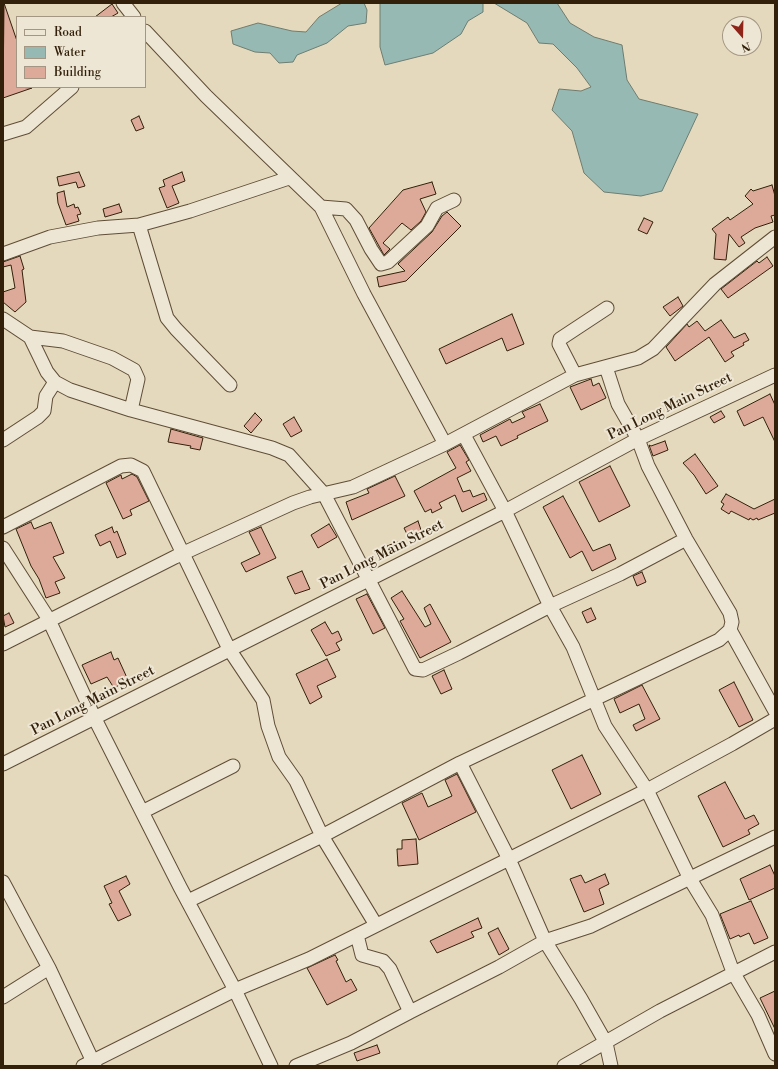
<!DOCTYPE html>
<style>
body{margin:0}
#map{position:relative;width:778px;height:1069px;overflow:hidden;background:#e5d9bd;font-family:"Libre Bodoni",serif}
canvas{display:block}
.frame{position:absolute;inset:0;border:4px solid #32200a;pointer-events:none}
.legend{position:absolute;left:16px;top:16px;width:130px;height:72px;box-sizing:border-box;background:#eee6d4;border:1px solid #a39783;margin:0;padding:5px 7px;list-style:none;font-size:12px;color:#32200a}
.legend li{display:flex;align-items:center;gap:8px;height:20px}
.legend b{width:20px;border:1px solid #a39783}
.north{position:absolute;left:722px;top:16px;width:40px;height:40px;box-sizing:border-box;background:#eee6d4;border:1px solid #a39783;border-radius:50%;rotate:160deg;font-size:11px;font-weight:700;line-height:16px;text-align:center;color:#32200a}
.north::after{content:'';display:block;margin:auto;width:14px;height:18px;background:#8f2418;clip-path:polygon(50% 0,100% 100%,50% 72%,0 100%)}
</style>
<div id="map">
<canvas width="778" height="1069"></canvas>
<div class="frame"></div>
<ul class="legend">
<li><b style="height:5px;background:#eee6d4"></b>Road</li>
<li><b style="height:11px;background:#96bab3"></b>Water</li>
<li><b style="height:11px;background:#da9"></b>Building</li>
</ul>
<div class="north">N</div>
</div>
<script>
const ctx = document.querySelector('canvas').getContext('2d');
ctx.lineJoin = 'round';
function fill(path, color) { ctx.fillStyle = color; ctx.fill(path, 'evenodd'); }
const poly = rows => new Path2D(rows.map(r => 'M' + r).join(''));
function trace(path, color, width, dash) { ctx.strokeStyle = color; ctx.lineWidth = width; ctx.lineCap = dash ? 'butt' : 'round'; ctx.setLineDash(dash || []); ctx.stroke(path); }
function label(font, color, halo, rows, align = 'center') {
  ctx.font = font + ' "Libre Bodoni",serif'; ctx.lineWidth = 4; ctx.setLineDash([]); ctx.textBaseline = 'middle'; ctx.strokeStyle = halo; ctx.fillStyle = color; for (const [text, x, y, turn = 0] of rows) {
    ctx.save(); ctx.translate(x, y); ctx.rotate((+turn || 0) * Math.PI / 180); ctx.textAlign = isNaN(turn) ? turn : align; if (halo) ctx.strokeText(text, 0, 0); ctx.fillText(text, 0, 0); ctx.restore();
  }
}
const water = poly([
 [342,3,364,3,367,10,366,23,348,26,327,43,297,55,293,62,279,63,270,53,255,52,233,44,231,31,258,23,292,31,306,32,319,17,342,3],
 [380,3,483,3,483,12,468,21,461,34,433,53,385,65,380,47,380,3],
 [494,3,557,3,570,23,594,37,622,45,627,80,639,99,698,114,662,191,641,196,604,192,584,173,572,131,552,110,559,89,581,91,591,87,577,68,553,44,539,43,527,23,494,3]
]);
fill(water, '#96bab3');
trace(water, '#6e7c6f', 1);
const building = poly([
 [4,3,17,41,17,87,32,88,3,98,4,3],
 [112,4,118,13,111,17,95,17,112,4],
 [139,116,144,128,136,131,131,120,139,116],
 [79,172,85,186,78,188,76,182,59,186,57,177,79,172],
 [182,172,185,181,172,186,179,203,167,208,159,188,165,186,163,180,182,172],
 [432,182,436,194,420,199,426,212,421,221,411,230,402,223,383,243,390,249,384,255,369,228,403,190,432,182],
 [772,185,775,196,775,215,771,216,773,222,755,228,741,237,745,243,739,247,729,234,726,260,714,259,716,234,712,229,728,217,730,220,753,204,745,196,751,189,753,191,772,185],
 [64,191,67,207,74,204,75,208,78,207,81,214,77,215,79,221,66,225,58,203,57,193,64,191],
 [119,204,122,212,105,217,103,209,119,204],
 [447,212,461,226,406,281,379,287,377,277,405,271,398,264,432,232,442,216,447,212],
 [644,218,653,222,647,234,638,230,644,218],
 [20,256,24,269,22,270,26,302,15,312,3,302,3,292,15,288,11,265,3,267,3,262,20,256],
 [767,257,773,266,728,298,721,289,757,261,759,263,767,257],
 [678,297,683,306,670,316,663,307,678,297],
 [512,314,524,344,507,351,502,338,446,364,439,349,512,314],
 [721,320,734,338,745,333,749,340,743,343,744,345,731,352,734,356,725,362,709,337,675,361,666,347,687,324,689,327,697,321,705,331,721,320],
 [591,379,593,386,599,383,606,398,581,410,570,387,591,379],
 [770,394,775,405,775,442,763,417,744,426,737,411,770,394],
 [540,404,548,421,517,436,518,438,501,446,496,436,483,442,480,435,510,419,512,423,525,417,522,412,540,404],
 [721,411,725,417,714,423,710,417,721,411],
 [255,413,262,420,251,433,244,426,255,413],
 [294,417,302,431,291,437,283,424,294,417],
 [171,429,203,438,200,450,190,448,191,446,168,442,171,429],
 [665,441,668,450,653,456,649,445,651,446,665,441],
 [460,445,469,460,466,462,471,471,457,478,463,492,470,490,473,497,484,493,487,500,462,512,455,495,439,503,442,508,432,513,431,509,425,512,414,491,456,468,447,452,460,445],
 [695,454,718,486,706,494,694,475,683,463,695,454],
 [610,466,630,506,599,522,579,482,610,466],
 [132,474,137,477,149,501,130,510,132,515,123,519,106,483,121,475,122,479,132,474],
 [395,476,405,496,352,520,346,502,369,493,367,489,395,476],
 [726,494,754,509,775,499,775,513,758,520,757,518,753,520,750,518,749,520,731,511,729,514,721,509,724,504,721,502,726,494],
 [563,496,593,551,610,544,616,559,592,571,582,551,570,558,543,507,563,496],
 [418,521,422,533,410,540,404,528,418,521],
 [31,522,34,529,51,522,64,553,53,557,65,578,55,582,60,593,46,598,39,579,31,566,16,529,31,522],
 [329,524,337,537,318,548,311,535,329,524],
 [112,527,114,533,117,531,126,554,117,558,110,541,100,546,95,535,112,527],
 [261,527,276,558,246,572,241,563,260,554,249,532,261,527],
 [397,542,400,550,391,554,387,546,397,542],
 [302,571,310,589,295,594,287,577,302,571],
 [642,572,646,582,637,586,633,576,642,572],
 [402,591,425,627,431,624,424,608,430,604,451,642,420,658,400,621,404,619,391,598,402,591],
 [367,594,385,628,373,634,356,599,367,594],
 [591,608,596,619,587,623,582,612,591,608],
 [9,613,14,623,5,627,3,616,9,613],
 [325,622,332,634,338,631,342,640,336,643,340,650,326,656,311,630,325,622],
 [111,652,114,660,118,658,128,680,114,688,107,677,91,684,82,665,111,652],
 [327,659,336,677,317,686,322,697,310,704,296,674,327,659],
 [444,670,452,689,441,694,432,676,444,670],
 [734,682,753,720,739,727,719,690,734,682],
 [642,685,660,719,636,731,633,725,645,719,639,704,620,713,614,699,642,685],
 [582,755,601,794,571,809,552,770,582,755],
 [457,774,476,812,419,840,402,803,422,793,428,807,452,796,445,780,457,774],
 [725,782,745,819,754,815,759,824,748,830,750,834,723,847,698,796,725,782],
 [416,839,418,864,398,866,397,849,402,849,402,840,416,839],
 [770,865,775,876,775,888,749,900,740,879,770,865],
 [605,874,609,884,599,889,604,904,584,912,570,879,581,875,585,883,605,874],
 [126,876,130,884,119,891,131,915,118,921,109,904,112,903,104,886,126,876],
 [751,901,768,938,754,944,749,933,740,937,739,935,730,939,720,914,751,901],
 [478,918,482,928,471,932,474,937,437,953,430,941,478,918],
 [498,928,509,949,499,955,488,933,498,928],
 [335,955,338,960,336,961,346,982,351,979,357,990,327,1005,307,968,335,955],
 [775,991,775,1029,760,998,775,991],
 [377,1045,380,1053,357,1061,354,1053,377,1045]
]);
fill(building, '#da9');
trace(building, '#32200a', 1);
const minor = poly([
 [123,3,134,17],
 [145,31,206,96,321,207,364,294,445,444],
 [3,134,26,127,72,87],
 [321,207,346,209,356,220,371,249,381,264,388,262,427,226,437,208,454,200],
 [139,225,167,318,176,329,230,385],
 [3,254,50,237,98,228,139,225,190,211,289,178],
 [3,319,30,337,47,372,55,382,70,390,131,410,272,448,289,455,324,494,415,669,423,670,459,653,550,606,620,574,686,539],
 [30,337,63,341,112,358,134,370,138,379,131,410],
 [575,375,559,344,560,339,607,308],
 [464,435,505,511,550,606,573,647,605,726,647,790,690,879,712,915,733,972,758,1015,775,1054],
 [3,440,38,417,44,411,46,396,55,382],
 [3,527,121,466,131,465,143,471,229,649,263,700,268,726,279,757,296,781,322,836,376,925],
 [3,548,48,618,95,719,180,887,235,990,309,959,647,790,732,744,775,719],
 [730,630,775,711],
 [3,644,175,557,293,503,310,497,353,487,445,444,575,375,638,358,653,349,715,284,775,237],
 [460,763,509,859,545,941,581,999,606,1043,611,1066],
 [3,764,505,511,638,439,775,375],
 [142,812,233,766],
 [3,882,49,968,95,1066],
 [188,901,322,836,460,763,719,640,730,630,732,622,730,613,686,539,648,466,638,439,618,404,606,367],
 [357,935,362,955,383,961,390,969,410,1012,499,967,545,941,591,926,775,837],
 [3,997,49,968],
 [83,1066,235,990,271,1066],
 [296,1066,351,1043,410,1012],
 [564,1066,660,1011,775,952]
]);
trace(minor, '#5f4e37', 15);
trace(minor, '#eee6d4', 13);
label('14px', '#32200a', '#eee6d4', [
 ["Pan Long Main Street",670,407,-26],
 ["Pan Long Main Street",382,555,-27],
 ["Pan Long Main Street",93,701,-27]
]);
</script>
